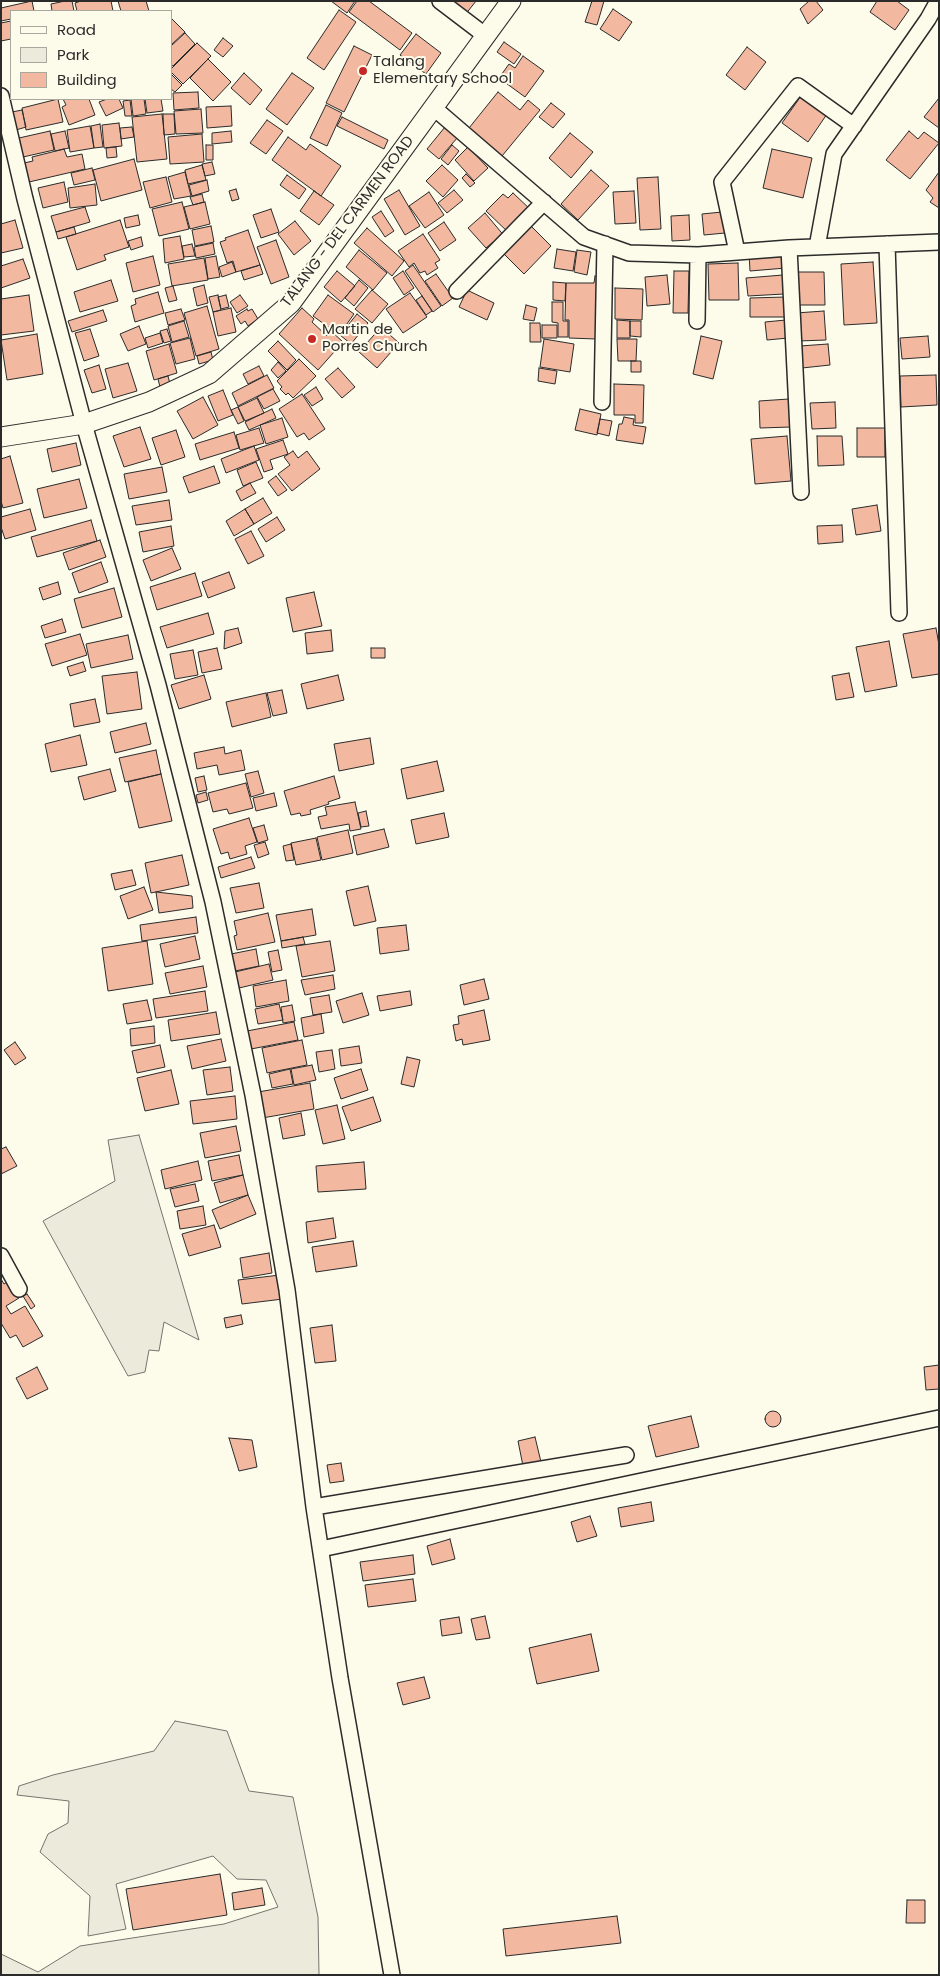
<!DOCTYPE html>
<style>
body{margin:0}
#map{position:relative;width:940px;height:1976px;overflow:hidden;background:#fdfbea;font-family:Poppins,sans-serif}
canvas{display:block}
.frame{position:absolute;inset:0;border:2px solid #2b2b2b;pointer-events:none}
.legend{position:absolute;left:10px;top:10px;width:162px;height:90px;box-sizing:border-box;background:#fdfbea;border:1px solid #a9a89e;margin:0;padding:6px 9px;list-style:none;font-size:15px;color:#2b2b2b}
.legend li{display:flex;align-items:center;gap:10px;height:25px}
.legend b{width:25px;border:1px solid #a9a89e}
</style>
<div id="map">
<canvas width="940" height="1976"></canvas>
<div class="frame"></div>
<ul class="legend">
<li><b style="height:6px;background:#fdfbea"></b>Road</li>
<li><b style="height:14px;background:#ecebdb"></b>Park</li>
<li><b style="height:14px;background:#f2b8a0"></b>Building</li>
</ul>
</div>
<script>
const ctx = document.querySelector('canvas').getContext('2d');
ctx.lineJoin = 'round';
function fill(path, color) { ctx.fillStyle = color; ctx.fill(path, 'evenodd'); }
const poly = rows => new Path2D(rows.map(r => 'M' + r).join(''));
function trace(path, color, width, dash) { ctx.strokeStyle = color; ctx.lineWidth = width; ctx.lineCap = dash ? 'butt' : 'round'; ctx.setLineDash(dash || []); ctx.stroke(path); }
function label(font, color, halo, rows, align = 'center') {
  ctx.font = font + ' Poppins,sans-serif'; ctx.lineWidth = 4; ctx.setLineDash([]); ctx.textBaseline = 'middle'; ctx.strokeStyle = halo; ctx.fillStyle = color; for (const [text, x, y, turn = 0] of rows) {
    ctx.save(); ctx.translate(x, y); ctx.rotate((+turn || 0) * Math.PI / 180); ctx.textAlign = isNaN(turn) ? turn : align; if (halo) ctx.strokeText(text, 0, 0); ctx.fillText(text, 0, 0); ctx.restore();
  }
}
const green = poly([
 [139,1135,199,1340,164,1322,159,1351,149,1350,145,1372,128,1376,43,1221,115,1181,108,1140,139,1135],
 [175,1721,227,1731,249,1791,293,1797,318,1917,319,1975,1,1975,1,1954,38,1972,80,1946,224,1924,278,1907,266,1880,237,1879,213,1856,116,1884,126,1929,88,1936,90,1896,40,1852,48,1834,68,1823,69,1801,17,1795,19,1786,53,1775,154,1751,175,1721]
]);
fill(green, '#ecebdb');
trace(green, '#74746e', 1);
const building = poly([
 [32,1,34,11,11,11,11,19,1,21,1,8,32,1],
 [65,1,72,1,74,11,52,11,51,4,65,1],
 [81,1,111,1,113,11,77,11,75,3,81,1],
 [118,1,146,1,149,11,121,11,118,1],
 [331,1,355,1,347,13,331,1],
 [357,1,369,1,412,33,400,50,349,12,357,1],
 [447,1,476,1,465,15,447,1],
 [592,1,604,1,597,25,585,22,592,1],
 [809,1,816,1,823,10,808,24,800,9,809,1],
 [877,1,897,1,909,10,895,30,870,12,877,1],
 [613,9,632,22,619,41,600,29,613,9],
 [339,10,356,22,324,70,307,58,339,10],
 [171,18,185,32,171,45,171,18],
 [11,21,11,39,1,41,1,23,11,21],
 [185,33,195,44,173,66,171,65,171,46,185,33],
 [416,34,441,53,426,74,400,55,416,34],
 [223,38,233,46,223,57,214,50,223,38],
 [504,42,521,54,514,64,497,52,504,42],
 [197,43,211,56,183,84,171,72,171,69,197,43],
 [354,46,372,55,344,112,326,103,354,46],
 [747,47,766,62,745,90,726,75,747,47],
 [523,56,544,71,525,97,499,78,509,64,515,68,523,56],
 [208,59,231,82,213,101,190,78,208,59],
 [244,73,262,90,250,105,231,88,244,73],
 [292,73,314,88,287,125,266,109,292,73],
 [171,74,182,85,175,92,171,89,171,74],
 [198,92,199,108,174,110,173,93,198,92],
 [498,92,520,110,528,100,540,110,502,156,469,128,498,92],
 [801,96,827,114,808,142,782,123,801,96],
 [939,98,939,128,924,117,939,98],
 [58,99,63,122,26,130,22,108,58,99],
 [63,99,89,99,95,115,69,125,62,107,66,105,63,99],
 [107,99,119,99,123,108,106,116,99,102,107,99],
 [131,99,144,99,146,114,133,116,131,99],
 [145,99,161,99,163,111,147,113,145,99],
 [130,100,132,116,125,116,123,101,130,100],
 [551,103,565,114,553,128,539,117,551,103],
 [326,105,342,113,327,146,310,138,326,105],
 [231,106,232,126,207,128,206,107,231,106],
 [201,109,203,133,176,134,174,111,201,109],
 [22,110,26,127,16,130,12,112,22,110],
 [162,114,167,159,137,162,132,117,162,114],
 [163,114,174,114,175,134,164,135,163,114],
 [342,117,388,140,384,149,337,126,342,117],
 [267,120,283,131,266,154,250,143,267,120],
 [119,123,122,146,104,148,102,125,119,123],
 [100,124,103,147,94,148,91,126,100,124],
 [90,126,94,148,70,152,67,130,90,126],
 [132,127,134,137,121,139,120,128,132,127],
 [445,127,458,137,439,159,427,149,445,127],
 [50,131,54,150,23,157,19,138,50,131],
 [65,131,69,148,55,151,51,134,65,131],
 [231,131,232,142,212,144,212,133,231,131],
 [909,131,918,139,924,132,939,143,910,179,886,160,909,131],
 [570,133,593,152,571,178,549,158,570,133],
 [202,134,204,162,170,164,168,137,202,134],
 [288,137,306,150,310,144,341,166,321,196,272,160,288,137],
 [206,145,213,145,213,160,206,160,206,145],
 [452,145,459,151,448,165,441,159,452,145],
 [116,147,117,157,107,158,106,148,116,147],
 [468,147,488,168,474,181,455,160,468,147],
 [64,149,67,157,82,154,85,169,29,182,24,163,33,161,32,157,64,149],
 [772,149,812,158,803,198,763,188,772,149],
 [134,159,142,190,101,201,93,170,134,159],
 [212,162,215,174,205,176,202,164,212,162],
 [202,165,206,180,188,184,185,170,202,165],
 [442,165,458,180,443,197,426,181,442,165],
 [92,168,95,180,74,185,71,173,92,168],
 [591,170,609,186,578,220,561,204,591,170],
 [185,172,191,196,174,199,168,177,185,172],
 [939,172,939,208,930,202,933,198,926,190,939,172],
 [466,174,475,183,470,187,462,178,466,174],
 [287,175,306,189,299,199,280,185,287,175],
 [166,177,172,202,150,208,143,182,166,177],
 [658,177,661,229,640,230,637,178,658,177],
 [207,180,209,191,192,196,189,185,207,180],
 [64,182,68,202,43,208,38,188,64,182],
 [95,184,97,205,70,208,68,188,95,184],
 [236,189,239,199,232,201,229,191,236,189],
 [399,190,420,226,405,235,384,199,399,190],
 [454,190,463,200,447,213,438,203,454,190],
 [314,191,334,205,319,225,300,211,314,191],
 [634,191,636,223,615,224,613,192,634,191],
 [429,192,444,215,425,228,409,206,429,192],
 [513,193,532,211,510,234,486,211,503,194,508,198,513,193],
 [202,194,204,202,193,205,190,197,202,194],
 [182,202,189,229,159,236,152,209,182,202],
 [205,202,210,224,190,229,184,207,205,202],
 [85,207,90,222,56,232,51,216,85,207],
 [271,209,279,232,261,238,253,215,271,209],
 [381,211,394,231,385,237,372,217,381,211],
 [722,212,725,233,704,235,702,214,722,212],
 [485,213,506,238,497,246,493,242,486,248,468,228,485,213],
 [138,215,140,225,126,228,124,218,138,215],
 [689,215,690,240,672,241,671,216,689,215],
 [15,220,23,248,1,253,1,224,15,220],
 [120,220,129,247,104,255,106,260,77,270,66,237,120,220],
 [295,221,311,241,294,255,278,234,295,221],
 [444,222,456,240,440,251,428,233,444,222],
 [530,225,551,246,524,274,503,253,530,225],
 [211,226,214,242,195,246,192,230,211,226],
 [74,227,76,234,58,239,56,232,74,227],
 [367,228,404,261,392,276,354,243,367,228],
 [248,230,260,265,236,272,233,261,227,263,220,242,226,240,225,238,248,230],
 [423,234,440,260,435,263,438,268,427,275,425,271,420,273,414,263,409,267,398,251,423,234],
 [180,236,184,259,165,263,163,239,180,236],
 [141,237,143,246,131,250,128,241,141,237],
 [276,240,289,277,271,284,257,247,276,240],
 [213,243,215,254,196,258,194,247,213,243],
 [192,244,195,256,184,257,182,246,192,244],
 [557,249,576,252,573,271,554,268,557,249],
 [359,250,387,273,373,290,346,267,359,250],
 [577,250,591,252,587,275,574,272,577,250],
 [784,251,786,268,750,271,749,253,784,251],
 [153,256,160,285,133,292,126,263,153,256],
 [216,256,220,277,208,279,205,258,216,256],
 [204,258,208,280,172,286,168,264,204,258],
 [23,259,30,278,1,288,1,266,23,259],
 [232,262,236,272,222,277,219,267,232,262],
 [873,262,877,323,844,325,841,264,873,262],
 [738,263,739,300,709,300,708,264,738,263],
 [260,265,263,274,244,280,241,271,260,265],
 [413,265,441,306,433,312,405,271,413,265],
 [337,271,355,286,341,302,324,287,337,271],
 [403,271,414,288,404,295,393,278,403,271],
 [674,271,689,271,688,313,673,313,674,271],
 [798,272,824,272,825,305,799,305,798,272],
 [436,274,453,298,442,306,425,281,436,274],
 [667,275,670,304,647,306,645,277,667,275],
 [783,275,784,294,748,296,746,278,783,275],
 [595,276,603,276,596,339,569,338,569,320,565,320,566,283,594,283,595,276],
 [111,280,118,301,80,312,74,292,111,280],
 [359,280,368,288,354,306,345,298,359,280],
 [553,282,566,283,565,301,553,300,553,282],
 [204,285,208,303,197,306,193,288,204,285],
 [173,286,177,300,169,302,165,288,173,286],
 [615,288,643,289,642,320,615,319,615,288],
 [372,290,388,304,372,323,355,309,372,290],
 [467,290,494,303,487,320,459,307,467,290],
 [158,292,164,313,135,322,131,306,136,304,135,299,158,292],
 [410,293,427,317,403,333,386,309,410,293],
 [29,295,34,331,1,335,1,299,29,295],
 [218,295,221,310,213,312,209,297,218,295],
 [226,295,229,307,221,309,218,297,226,295],
 [240,295,248,306,237,313,230,302,240,295],
 [328,295,354,314,339,335,313,316,328,295],
 [422,296,432,311,426,315,416,300,422,296],
 [786,297,786,317,750,317,750,298,786,297],
 [552,302,563,302,563,321,568,321,568,337,558,337,558,323,552,322,552,302],
 [526,305,537,308,534,321,523,319,526,305],
 [207,306,219,349,196,356,184,313,207,306],
 [231,308,236,332,218,336,213,312,231,308],
 [302,308,314,319,312,322,327,336,331,331,343,342,318,370,279,334,302,308],
 [181,309,185,320,168,325,165,313,181,309],
 [247,309,248,311,252,309,258,319,248,326,245,321,241,324,236,316,247,309],
 [103,310,107,321,72,332,68,321,103,310],
 [824,311,826,340,798,341,796,313,824,311],
 [357,314,368,323,351,344,340,335,357,314],
 [617,320,630,321,630,338,617,338,617,320],
 [786,320,788,338,767,340,765,322,786,320],
 [184,321,189,337,172,342,168,326,184,321],
 [630,321,641,321,641,337,630,336,630,321],
 [530,323,540,323,541,342,530,342,530,323],
 [542,325,557,325,557,338,542,338,542,325],
 [139,326,146,344,128,351,120,334,139,326],
 [381,327,399,343,377,368,359,352,381,327],
 [90,329,99,356,84,361,75,333,90,329],
 [167,329,171,341,164,343,160,331,167,329],
 [160,333,163,343,148,348,145,338,160,333],
 [37,334,43,374,7,380,1,340,37,334],
 [701,336,722,341,713,379,693,374,701,336],
 [928,336,930,357,902,359,900,338,928,336],
 [190,338,195,359,176,364,170,343,190,338],
 [544,339,574,344,570,372,540,367,544,339],
 [617,339,637,339,636,361,618,361,617,339],
 [278,341,296,360,287,370,268,351,278,341],
 [169,344,177,373,154,380,146,351,169,344],
 [828,344,830,365,802,368,800,346,828,344],
 [211,352,213,360,199,364,197,356,211,352],
 [299,359,316,376,293,398,288,393,286,395,280,389,282,387,277,381,299,359],
 [631,361,641,361,641,372,631,372,631,361],
 [278,362,286,371,278,378,271,370,278,362],
 [128,363,137,391,113,398,105,369,128,363],
 [99,365,106,389,92,393,84,370,99,365],
 [259,366,264,376,248,384,243,374,259,366],
 [338,368,355,387,342,398,325,379,338,368],
 [539,368,557,371,555,384,538,381,539,368],
 [267,375,274,388,238,406,232,393,267,375],
 [936,375,937,405,901,407,900,376,936,375],
 [168,376,171,388,161,391,158,379,168,376],
 [614,384,644,385,643,423,635,423,635,415,614,415,614,384],
 [316,387,323,399,312,406,304,395,316,387],
 [273,389,280,401,264,409,257,397,273,389],
 [223,390,233,415,218,421,208,396,223,390],
 [302,394,325,429,309,440,304,433,297,437,279,409,302,394],
 [203,397,218,425,193,439,177,411,203,397],
 [257,398,264,413,245,421,238,407,257,398],
 [789,399,791,427,760,428,759,401,789,399],
 [835,402,836,428,812,429,810,403,835,402],
 [238,407,244,421,238,424,231,410,238,407],
 [272,409,276,418,249,430,245,422,272,409],
 [580,409,601,414,597,435,575,430,580,409],
 [624,417,634,419,633,425,646,427,643,444,616,440,619,424,622,424,624,417],
 [282,418,288,437,266,444,260,425,282,418],
 [600,419,612,421,609,436,597,433,600,419],
 [140,427,151,459,124,467,113,436,140,427],
 [259,428,264,443,240,450,236,435,259,428],
 [857,428,885,428,885,457,857,457,857,428],
 [176,430,185,457,161,465,152,438,176,430],
 [234,432,239,448,200,460,195,444,234,432],
 [787,436,791,481,755,484,751,439,787,436],
 [817,436,842,436,844,465,818,466,817,436],
 [283,440,288,454,270,460,273,469,264,472,256,449,283,440],
 [76,443,81,465,52,472,47,449,76,443],
 [254,446,259,460,226,473,221,459,254,446],
 [293,451,298,458,307,451,320,469,292,491,278,474,290,465,284,457,293,451],
 [10,456,23,503,3,508,1,501,1,459,10,456],
 [256,462,263,478,243,486,237,470,256,462],
 [214,466,220,483,189,493,183,477,214,466],
 [162,467,167,492,129,499,124,474,162,467],
 [276,476,287,490,278,496,268,482,276,476],
 [79,479,87,508,44,518,37,489,79,479],
 [250,483,256,493,241,501,236,491,250,483],
 [263,498,272,513,254,524,245,509,263,498],
 [169,500,172,520,136,525,132,506,169,500],
 [877,505,881,531,856,535,852,509,877,505],
 [30,509,36,530,5,539,1,527,1,517,30,509],
 [245,509,254,524,234,536,226,521,245,509],
 [277,517,285,530,266,542,258,529,277,517],
 [91,520,97,541,37,557,31,537,91,520],
 [842,525,843,542,818,544,817,526,842,525],
 [171,526,174,546,143,552,139,532,171,526],
 [251,531,264,556,248,564,235,539,251,531],
 [100,540,106,557,69,570,63,553,100,540],
 [172,548,181,569,151,581,143,560,172,548],
 [101,562,108,582,79,593,72,573,101,562],
 [229,572,235,588,208,598,202,582,229,572],
 [195,573,202,596,157,610,150,587,195,573],
 [58,582,61,594,43,600,39,588,58,582],
 [114,588,122,617,82,628,74,599,114,588],
 [314,592,322,626,293,632,286,598,314,592],
 [208,613,214,634,167,648,160,627,208,613],
 [62,619,66,632,45,638,41,626,62,619],
 [238,628,242,643,224,649,225,631,238,628],
 [936,628,939,645,939,674,912,678,903,634,936,628],
 [331,630,333,651,307,654,305,633,331,630],
 [80,634,87,655,52,666,45,644,80,634],
 [128,635,133,659,91,668,86,644,128,635],
 [889,641,897,686,865,692,856,647,889,641],
 [217,648,222,669,202,673,198,652,217,648],
 [371,648,385,648,385,658,371,658,371,648],
 [193,650,198,675,175,679,170,654,193,650],
 [83,662,86,671,70,676,67,667,83,662],
 [137,672,142,709,107,714,102,676,137,672],
 [849,673,854,697,836,700,832,676,849,673],
 [204,675,211,699,179,709,171,685,204,675],
 [338,675,344,700,307,709,301,684,338,675],
 [282,690,287,713,273,716,267,693,282,690],
 [266,693,271,717,232,727,226,702,266,693],
 [95,699,100,722,74,727,70,704,95,699],
 [146,723,151,744,115,753,110,732,146,723],
 [80,735,87,765,51,772,45,744,80,735],
 [370,738,374,764,339,771,334,744,370,738],
 [224,747,225,754,241,750,245,770,219,775,217,765,197,769,194,753,224,747],
 [156,750,161,774,125,782,119,758,156,750],
 [437,761,444,791,407,799,401,769,437,761],
 [110,769,116,791,84,800,78,777,110,769],
 [258,771,264,793,251,797,245,774,258,771],
 [161,774,172,821,139,828,128,782,161,774],
 [204,776,207,790,198,792,195,778,204,776],
 [334,776,340,798,328,802,329,804,310,810,311,814,301,816,300,813,291,815,284,791,334,776],
 [246,783,253,808,229,814,227,809,213,812,208,793,246,783],
 [206,792,208,800,198,803,196,795,206,792],
 [274,793,277,806,256,811,253,798,274,793],
 [355,802,361,829,350,831,349,824,321,829,318,817,327,815,325,807,355,802],
 [366,811,369,826,361,827,358,813,366,811],
 [444,813,449,837,416,844,411,820,444,813],
 [249,818,257,842,245,846,247,854,230,859,228,852,221,854,213,829,249,818],
 [264,825,268,840,258,843,253,828,264,825],
 [384,829,389,847,357,855,353,836,384,829],
 [348,830,353,853,322,860,317,837,348,830],
 [316,838,321,860,296,865,291,843,316,838],
 [265,842,269,854,258,858,254,845,265,842],
 [291,844,294,860,286,861,283,846,291,844],
 [182,855,189,885,151,893,145,863,182,855],
 [251,857,255,868,221,878,218,867,251,857],
 [132,870,136,885,115,890,111,874,132,870],
 [259,883,264,908,236,913,230,888,259,883],
 [368,886,376,921,354,926,346,891,368,886],
 [144,887,153,910,128,919,120,896,144,887],
 [156,892,192,896,193,908,159,913,156,892],
 [312,909,316,935,281,941,276,915,312,909],
 [268,913,275,942,237,950,234,936,237,935,234,921,268,913],
 [196,917,198,933,142,941,140,925,196,917],
 [406,925,409,950,380,954,377,928,406,925],
 [195,936,200,959,165,967,160,944,195,936],
 [303,937,305,944,282,948,281,941,303,937],
 [147,941,153,984,108,991,102,948,147,941],
 [330,941,335,971,302,977,296,946,330,941],
 [256,949,259,966,235,971,231,954,256,949],
 [278,950,282,970,272,972,268,952,278,950],
 [269,964,273,980,239,988,235,972,269,964],
 [203,966,207,987,170,994,165,973,203,966],
 [333,975,335,989,305,995,301,980,333,975],
 [484,979,489,999,464,1005,460,985,484,979],
 [286,980,289,1001,256,1007,253,986,286,980],
 [205,991,208,1011,156,1018,153,999,205,991],
 [410,991,412,1005,380,1011,377,996,410,991],
 [362,993,369,1015,343,1023,336,1001,362,993],
 [329,995,332,1012,313,1015,310,998,329,995],
 [147,1000,152,1020,127,1024,123,1004,147,1000],
 [279,1004,283,1020,258,1024,255,1009,279,1004],
 [292,1005,295,1021,283,1023,281,1007,292,1005],
 [484,1010,490,1040,463,1045,462,1039,456,1041,453,1025,459,1024,458,1016,484,1010],
 [216,1012,220,1034,171,1041,168,1020,216,1012],
 [321,1014,324,1033,304,1037,301,1018,321,1014],
 [294,1022,298,1040,251,1049,247,1031,294,1022],
 [154,1026,155,1043,131,1046,130,1029,154,1026],
 [221,1039,226,1061,192,1069,187,1046,221,1039],
 [302,1040,307,1065,267,1073,262,1048,302,1040],
 [15,1042,26,1058,15,1065,4,1050,15,1042],
 [160,1045,165,1067,137,1073,132,1051,160,1045],
 [359,1046,362,1063,341,1066,339,1049,359,1046],
 [332,1050,335,1069,319,1072,316,1052,332,1050],
 [407,1057,420,1060,414,1087,401,1084,407,1057],
 [312,1065,316,1080,294,1085,291,1069,312,1065],
 [230,1067,233,1091,207,1095,203,1070,230,1067],
 [290,1069,293,1084,272,1088,269,1074,290,1069],
 [361,1069,368,1090,341,1099,334,1078,361,1069],
 [171,1070,179,1104,145,1111,137,1078,171,1070],
 [310,1083,314,1109,262,1118,258,1092,310,1083],
 [235,1096,237,1119,193,1124,190,1101,235,1096],
 [373,1097,381,1121,351,1131,342,1107,373,1097],
 [337,1105,345,1139,323,1144,315,1110,337,1105],
 [301,1113,305,1135,283,1139,279,1118,301,1113],
 [236,1126,241,1151,205,1158,200,1133,236,1126],
 [6,1147,17,1166,1,1174,1,1149,6,1147],
 [239,1155,243,1175,212,1181,208,1161,239,1155],
 [198,1161,202,1180,165,1189,161,1170,198,1161],
 [364,1162,366,1189,318,1192,316,1166,364,1162],
 [243,1175,248,1195,220,1203,214,1183,243,1175],
 [195,1184,199,1201,175,1207,170,1189,195,1184],
 [248,1195,256,1214,220,1229,212,1210,248,1195],
 [203,1206,206,1225,180,1229,177,1211,203,1206],
 [333,1218,336,1238,308,1243,306,1222,333,1218],
 [214,1225,221,1247,189,1256,182,1234,214,1225],
 [353,1241,357,1266,316,1272,312,1247,353,1241],
 [269,1253,272,1273,243,1278,240,1258,269,1253],
 [280,1275,283,1299,242,1304,238,1280,280,1275],
 [1,1279,4,1284,9,1281,19,1298,6,1306,11,1314,25,1306,43,1336,23,1347,16,1335,10,1338,1,1323,1,1279],
 [27,1294,35,1306,31,1309,23,1296,27,1294],
 [241,1315,243,1324,226,1328,224,1318,241,1315],
 [332,1325,336,1361,315,1363,310,1328,332,1325],
 [939,1365,939,1389,926,1390,924,1367,939,1365],
 [37,1367,48,1389,27,1399,16,1378,37,1367],
 '765 1419a8 8 0 1 1 16 0a8 8 0 1 1-16 0Z',
 [691,1416,699,1447,656,1457,648,1426,691,1416],
 [535,1437,541,1462,523,1466,518,1441,535,1437],
 [229,1438,252,1440,257,1467,239,1471,229,1438],
 [341,1463,344,1481,330,1483,327,1465,341,1463],
 [651,1502,654,1521,621,1527,618,1508,651,1502],
 [590,1516,597,1536,577,1542,571,1522,590,1516],
 [450,1539,455,1559,432,1565,427,1546,450,1539],
 [413,1555,415,1574,363,1581,360,1562,413,1555],
 [413,1579,416,1601,368,1607,365,1585,413,1579],
 [485,1616,490,1638,476,1640,471,1619,485,1616],
 [459,1617,462,1633,442,1636,440,1620,459,1617],
 [591,1634,599,1671,537,1684,529,1648,591,1634],
 [424,1677,430,1698,403,1705,397,1683,424,1677],
 [220,1874,227,1915,133,1930,126,1889,220,1874],
 [262,1888,265,1905,234,1910,232,1893,262,1888],
 [907,1900,925,1900,925,1923,906,1923,907,1900],
 [617,1916,621,1943,506,1956,503,1929,617,1916]
]);
fill(building, '#f2b8a0');
trace(building, '#2b2b2b', 1);
const minor = poly([
 [440,1,486,36],
 [1,96,25,199,84,424,158,685,213,902,253,1095,287,1290,314,1507,340,1678,392,1975],
 [434,108,584,237,629,253,698,255,789,248,939,242],
 [887,244,899,613],
 [817,247,834,154,928,19,938,1],
 [789,248,801,492],
 [737,252,722,182,798,86,854,126],
 [457,291,544,202],
 [697,321,698,255],
 [602,402,605,244],
 [1,1256,19,1289],
 [314,1507,626,1455],
 [321,1549,939,1418]
]);
const tertiary = poly([
 [1,437,84,424,149,402,209,374,291,303,511,1]
]);
trace(minor, '#2b2b2b', 18);
trace(tertiary, '#2b2b2b', 21);
trace(minor, '#fdfbea', 15);
trace(tertiary, '#fdfbea', 19);
for (const [x, y, r, color] of [
 [363,71,5,"#c62828"],
 [312,339,5,"#c62828"]
]) { const dot = new Path2D(); dot.arc(x, y, r, 0, 2 * Math.PI); ctx.fillStyle = color; ctx.fill(dot); trace(dot, '#fdfbea', 2); }
label('15px', '#2b2b2b', '#fdfbea', [
 ["Talang",373,62],
 ["Elementary School",373,79],
 ["Martin de",322,330],
 ["Porres Church",322,347]
], 'left');
label('15px', '#2b2b2b', '#fdfbea', [
 ["TALANG - DEL CARMEN ROAD",348,222,-53]
]);
</script>
